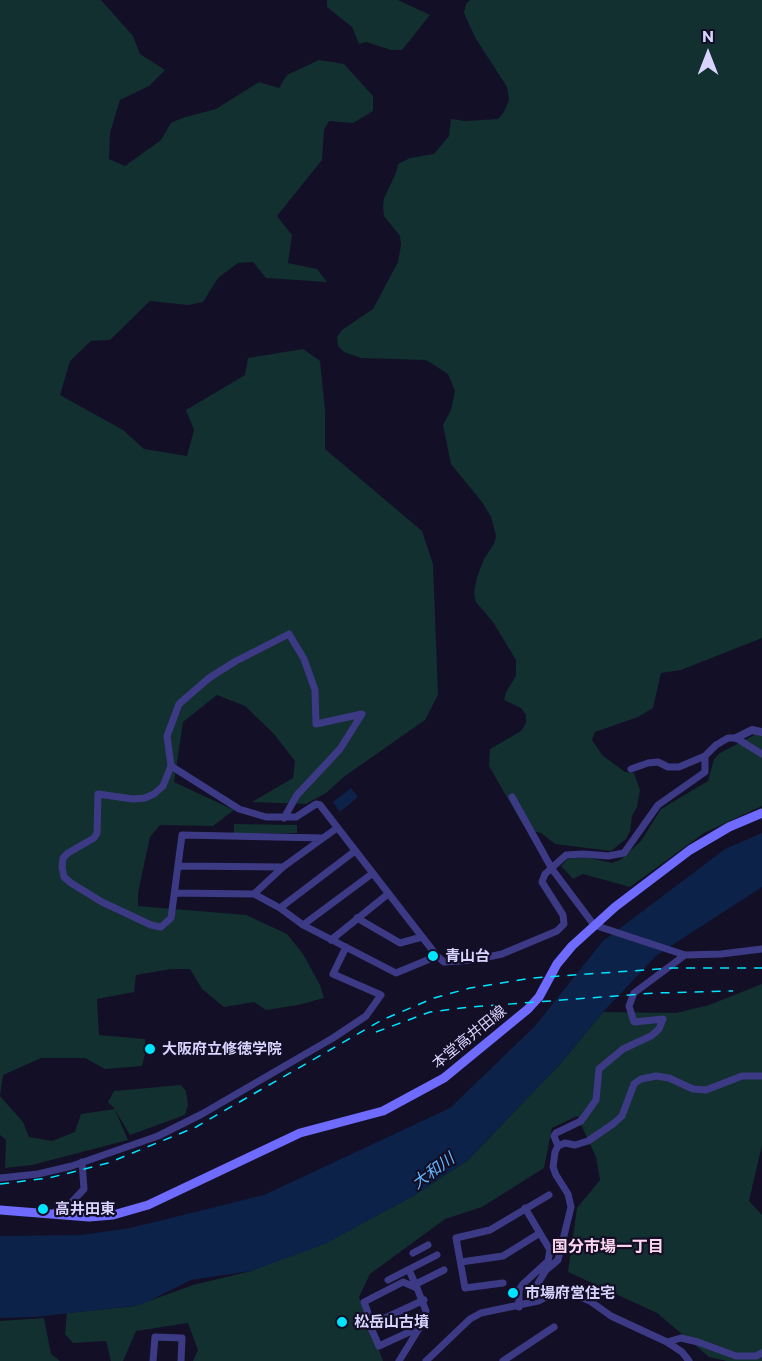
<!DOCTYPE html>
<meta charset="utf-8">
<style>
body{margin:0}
#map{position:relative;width:762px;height:1361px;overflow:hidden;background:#130f26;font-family:Commissioner,sans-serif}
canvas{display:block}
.north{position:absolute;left:678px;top:24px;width:60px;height:60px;-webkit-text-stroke:4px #130f26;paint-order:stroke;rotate:0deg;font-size:16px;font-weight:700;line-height:24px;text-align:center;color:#d9d4ff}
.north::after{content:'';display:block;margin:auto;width:21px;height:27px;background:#d9d4ff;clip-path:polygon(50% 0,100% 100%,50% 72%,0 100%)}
</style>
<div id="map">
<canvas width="762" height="1361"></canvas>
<div class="north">N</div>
</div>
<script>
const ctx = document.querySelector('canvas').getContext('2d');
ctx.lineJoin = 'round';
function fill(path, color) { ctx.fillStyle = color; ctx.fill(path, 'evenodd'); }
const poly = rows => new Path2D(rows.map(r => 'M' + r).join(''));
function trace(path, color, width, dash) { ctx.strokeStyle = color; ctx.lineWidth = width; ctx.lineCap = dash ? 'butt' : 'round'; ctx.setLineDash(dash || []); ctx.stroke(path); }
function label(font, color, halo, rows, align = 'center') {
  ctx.font = font + ' Commissioner,"Noto Sans JP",sans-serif'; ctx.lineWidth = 4.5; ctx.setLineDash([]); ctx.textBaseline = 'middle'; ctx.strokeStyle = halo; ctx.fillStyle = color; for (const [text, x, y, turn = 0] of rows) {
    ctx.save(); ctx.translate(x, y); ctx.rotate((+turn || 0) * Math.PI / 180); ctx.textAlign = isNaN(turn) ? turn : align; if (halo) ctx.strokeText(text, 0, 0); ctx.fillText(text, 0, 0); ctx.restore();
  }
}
fill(poly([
 [0,0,101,0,133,36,140,54,165,70,149,86,120,100,110,133,109,159,125,166,161,140,171,123,182,118,216,109,259,82,279,88,287,75,319,60,344,64,373,96,373,111,353,123,329,121,324,130,322,160,277,216,292,235,288,263,317,269,327,282,266,278,253,262,238,263,218,278,203,302,188,305,150,301,110,340,91,341,70,361,60,395,123,430,144,449,187,456,194,430,186,410,245,375,248,358,303,349,320,361,325,410,325,449,422,531,433,564,438,695,425,720,345,776,326,793,306,804,252,802,293,778,295,761,274,734,245,706,217,695,183,722,174,782,234,810,213,826,160,825,150,837,138,893,138,906,246,915,287,934,303,954,320,985,324,998,298,1005,266,1010,254,1002,224,1007,202,989,190,969,171,969,136,975,134,992,97,999,99,1035,145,1039,145,1054,142,1066,105,1069,85,1058,41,1058,3,1075,0,1096,23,1122,29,1137,52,1141,75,1132,81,1114,115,1109,108,1102,114,1091,181,1085,186,1091,188,1105,185,1115,130,1135,115,1110,128,1140,32,1165,5,1168,6,1140,0,1135],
 [327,0,398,0,430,15,402,50,391,50,366,42,359,44,352,27,327,7],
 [470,0,762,0,762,638,681,670,661,673,653,708,638,717,595,732,592,740,602,755,625,772,634,773,640,790,637,807,632,816,630,831,626,839,611,851,555,844,541,833,532,831,523,825,489,766,490,749,521,731,526,723,526,715,521,708,504,700,506,692,516,676,516,660,493,622,476,602,474,593,477,577,484,559,494,544,496,536,491,517,482,502,451,464,443,425,451,410,455,391,448,374,426,360,361,358,344,352,338,346,337,337,342,330,373,309,398,262,401,245,400,236,384,216,383,207,384,198,396,173,398,164,410,158,434,154,449,136,451,119,465,121,498,119,504,112,509,100,507,87,476,39,464,13,466,4],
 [762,731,762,806,704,833,630,887,583,874,573,879,561,866,567,859,586,857,612,863,620,860,641,841,661,809,708,781,714,759,720,753],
 [234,824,297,825,297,833,234,833],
 [762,984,762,1145,749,1201,762,1215,762,1361,727,1361,709,1357,657,1313,568,1272,577,1208,600,1180,596,1157,577,1116,552,1128,544,1168,482,1207,445,1219,370,1274,359,1297,383,1361,193,1361,198,1350,188,1323,136,1331,123,1361,111,1361,106,1341,73,1343,65,1334,67,1313,135,1306,193,1285,251,1271,329,1241,413,1196,468,1160,561,1063,603,1012,676,1013,709,1005],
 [44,1318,51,1354,60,1361,0,1361,0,1321]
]), '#12302f');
fill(poly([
 [351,788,358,797,340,812,333,802],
 [762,833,762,887,657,955,603,1012,561,1063,468,1160,413,1196,325,1244,251,1271,191,1280,141,1305,35,1317,0,1318,0,1236,82,1235,130,1228,264,1195,450,1108,534,1027,603,941,725,849]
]), '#0c2248');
trace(poly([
 [171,766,239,809,266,817,296,817,316,804,320,805,437,956,444,962,474,960,502,954,557,931,564,924,563,915,542,882,545,874,566,855,584,854,608,856,624,853,658,805,705,772,705,756,716,745,728,738,736,738,762,754],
 [631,769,648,763,658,762,668,767,679,767,705,756],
 [512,797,552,869,594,925,685,955,721,954,762,949],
 [284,818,297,795,340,749,362,714,316,724,315,690,304,659,289,634,236,661,209,678,179,704,167,736,171,766,163,786,154,794,145,798,133,799,98,794,97,833,94,838,68,853,63,858,62,867,64,877,71,883,102,902,151,925,161,927,171,918,182,835,322,838],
 [178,866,283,867],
 [175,893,254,894,280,908,303,925,396,973,437,956],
 [254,894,283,867,337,828],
 [280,908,355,851],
 [357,918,400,943,422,937],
 [303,925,373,873],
 [331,940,388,894],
 [558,1146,565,1143,575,1145,588,1141,613,1124,622,1116,634,1084,641,1079,656,1076,669,1078,693,1089,706,1090,742,1076,762,1076],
 [0,1178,38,1174,72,1166,158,1136,202,1114,333,1038,366,1016,381,995,333,974,346,947],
 [51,1214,71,1203,84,1189,82,1162],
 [413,1253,428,1245],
 [461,1262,503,1256,540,1233],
 [409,1270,417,1288],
 [388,1280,437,1255],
 [503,1283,465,1288,456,1238,490,1230,549,1195],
 [416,1284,444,1270],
 [538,1301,534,1290,546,1270,558,1260,571,1207,568,1194,556,1175,553,1167,555,1152,558,1146,554,1136,556,1133,581,1121,596,1100,599,1069,623,1049,651,1036,659,1029,663,1019,634,1022,629,1006,634,993,685,955],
 [519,1307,519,1290,523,1284,548,1261,550,1250,525,1208],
 [372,1324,424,1300],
 [667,1342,681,1338,698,1342,736,1356,756,1356,762,1353],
 [153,1361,155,1337,182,1338,181,1361],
 [399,1361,420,1327,426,1311,417,1288,403,1282,364,1302,372,1324,370,1326,379,1346,420,1327],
 [426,1361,470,1319,481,1313,538,1301,554,1293,575,1295,590,1301,611,1316,667,1342,682,1352,689,1361],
 [503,1361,554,1327]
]), '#3d3a85', 7);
trace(poly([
 [736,738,752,730,762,732]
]), '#3d3a85', 8);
trace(poly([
 [0,1210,89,1217,113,1215,148,1205,300,1133,383,1111,444,1078,528,1009,539,997,557,964,572,946,615,907,690,850,729,827,762,813]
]), '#6f6bff', 9);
trace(poly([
 [376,1032,430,1012,470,1007,655,993,733,991],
 [0,1184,49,1178,108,1163,196,1127,382,1020,434,998,470,988,532,978,672,968,762,968]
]), '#00e5ff', 1.5, [9, 8]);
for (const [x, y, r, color] of [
 [433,956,6,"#00e5ff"],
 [150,1049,6,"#00e5ff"],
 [43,1209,6,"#00e5ff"],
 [513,1293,6,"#00e5ff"],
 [342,1322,6,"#00e5ff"]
]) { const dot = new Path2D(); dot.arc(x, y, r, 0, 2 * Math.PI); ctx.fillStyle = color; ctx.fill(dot); trace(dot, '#130f26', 2); }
label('bold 15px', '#d9d4ff', '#130f26', [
 ["青山台",445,956],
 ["大阪府立修徳学院",162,1049],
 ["高井田東",55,1209],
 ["市場府営住宅",525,1293],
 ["松岳山古墳",354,1322]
], 'left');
label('15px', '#d9d4ff', '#130f26', [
 ["本堂高井田線",469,1037,-39]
]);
label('italic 16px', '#62b6ff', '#130f26', [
 ["大和川",433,1171,-36]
]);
label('bold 16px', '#ffd6f0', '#130f26', [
 ["国分市場一丁目",608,1247]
]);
</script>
